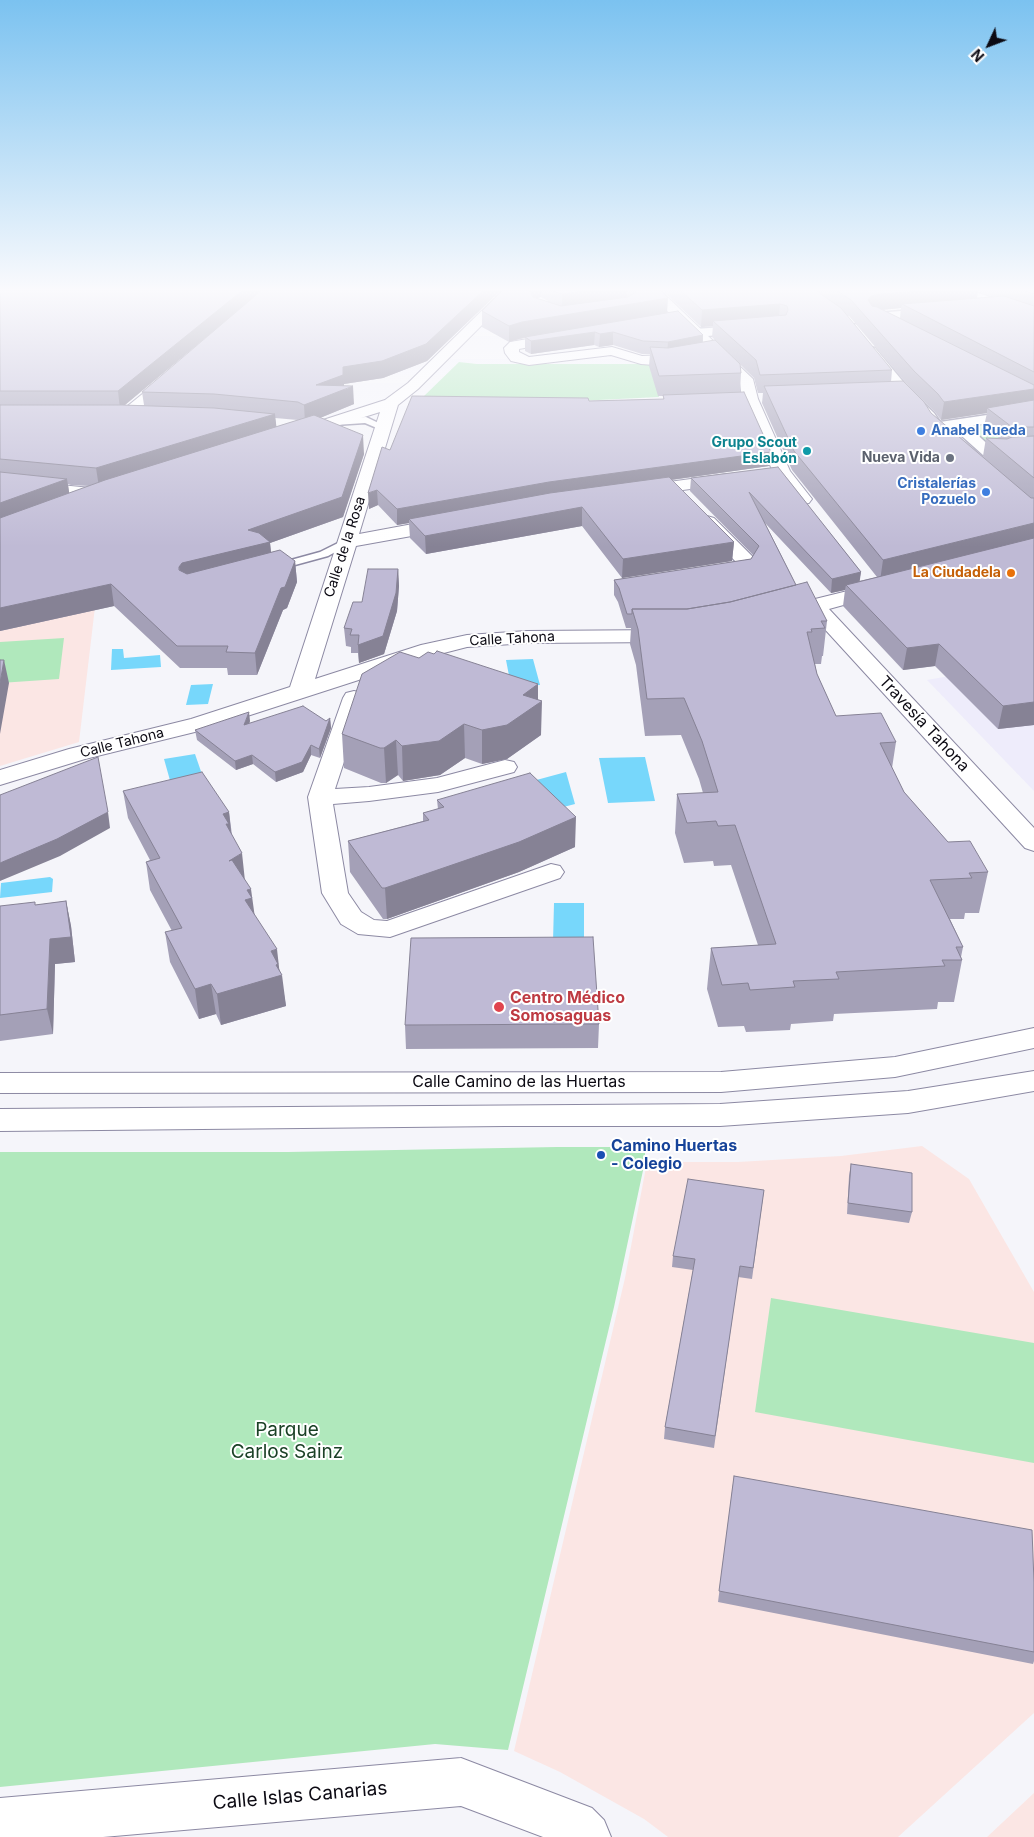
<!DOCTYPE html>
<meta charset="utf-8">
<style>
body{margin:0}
#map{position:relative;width:1034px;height:1837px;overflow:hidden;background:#f5f5fa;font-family:Inter,sans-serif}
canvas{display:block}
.north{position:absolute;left:964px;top:20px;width:50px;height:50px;-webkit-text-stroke:4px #fff;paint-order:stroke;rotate:227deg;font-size:14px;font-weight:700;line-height:20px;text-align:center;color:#0c0a13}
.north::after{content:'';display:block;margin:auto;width:18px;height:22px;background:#0c0a13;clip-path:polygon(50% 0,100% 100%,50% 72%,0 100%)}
</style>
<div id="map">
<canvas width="1034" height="1837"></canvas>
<div class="north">N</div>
</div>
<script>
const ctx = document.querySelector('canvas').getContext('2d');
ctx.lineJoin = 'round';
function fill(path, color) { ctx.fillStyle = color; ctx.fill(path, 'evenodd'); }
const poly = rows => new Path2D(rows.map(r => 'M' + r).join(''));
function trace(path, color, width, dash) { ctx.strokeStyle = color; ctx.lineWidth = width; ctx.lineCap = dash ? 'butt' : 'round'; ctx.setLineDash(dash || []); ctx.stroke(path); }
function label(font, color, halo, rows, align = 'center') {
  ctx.font = font + ' Inter,sans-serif'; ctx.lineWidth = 4; ctx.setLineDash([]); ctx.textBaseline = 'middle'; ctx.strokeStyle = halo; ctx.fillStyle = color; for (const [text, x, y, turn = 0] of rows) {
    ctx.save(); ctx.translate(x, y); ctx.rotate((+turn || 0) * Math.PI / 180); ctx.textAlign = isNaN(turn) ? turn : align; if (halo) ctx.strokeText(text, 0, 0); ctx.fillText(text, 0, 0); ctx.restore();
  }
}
fill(poly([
 [1034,661,1034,791,927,680]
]), '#eeecfb');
fill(poly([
 [95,607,79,742,0,766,0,631],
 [922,1146,969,1179,1034,1292,1034,1713,898,1837,668,1837,644,1819,560,1772,514,1751,625,1278,647,1162,738,1162,841,1156],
 [1034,1793,1034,1837,987,1837]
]), '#fbe6e4');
fill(poly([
 [459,362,477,364,654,364,659,397,578,401,423,397],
 [1022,418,1034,444,982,451,955,429],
 [64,638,59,679,0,683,0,642],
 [557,1147,645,1147,645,1161,614,1307,508,1750,435,1744,0,1787,0,1152,288,1152],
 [771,1298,1034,1343,1034,1463,755,1412]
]), '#b0e8bc');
fill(poly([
 [112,649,123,649,124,658,160,655,161,667,111,670],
 [533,659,540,685,511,686,506,660],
 [213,684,208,704,186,705,191,685],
 [195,754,206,786,173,791,164,759],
 [645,757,655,801,608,803,599,758],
 [566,772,575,804,556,809,529,782],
 [50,877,53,879,52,892,0,898,1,883],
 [554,903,584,903,584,942,553,942]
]), '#77d7fb');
const service = poly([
 [366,417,389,428,384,431,365,423,335,425,330,422,335,419,366,417],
 [346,539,352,542,350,544,328,556,273,571,267,568,269,566,320,552,346,539]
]);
const pedestrian = poly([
 [952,290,970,290,1034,313,1034,321,954,293,952,290],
 [934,308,940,312,938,315,844,324,838,320,844,316,934,308],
 [747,325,753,329,752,332,696,337,690,333,696,329,747,325],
 [870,347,875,348,910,390,934,413,940,422,1034,408,1034,416,968,426,996,452,993,455,988,457,983,455,954,429,936,431,931,430,923,419,900,396,865,354,863,351,870,347]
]);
const minor = poly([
 [503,290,517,290,418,389,398,405,359,534,445,518,452,520,454,524,452,528,445,530,356,546,315,679,421,645,467,635,527,631,668,630,675,632,679,636,675,640,668,642,527,643,467,647,436,655,207,729,85,759,0,785,0,770,69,749,191,719,290,687,380,412,298,438,292,436,290,433,292,430,385,400,408,383,503,290],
 [646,290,660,290,753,379,758,399,790,471,812,499,809,503,803,504,797,503,773,472,742,399,740,383,646,290],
 [563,333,568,334,570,337,568,340,519,349,519,352,529,357,612,347,642,356,686,354,691,355,693,358,691,361,686,362,654,365,641,364,611,355,529,365,511,361,505,353,504,348,510,342,563,333],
 [172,372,177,374,180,377,177,380,131,419,119,419,117,416,119,413,167,374,172,372],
 [727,474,733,475,736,479,733,483,640,496,634,495,631,491,634,487,640,486,727,474],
 [0,479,101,489,107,490,110,494,107,498,101,499,0,489,0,479],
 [707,516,714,518,753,557,756,561,748,572,713,578,706,576,703,572,706,568,736,562,698,522,700,518,707,516],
 [880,583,887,585,890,589,887,593,829,609,1034,828,1034,851,1025,848,810,613,784,620,777,618,774,614,777,610,807,601,880,583],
 [354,691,362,693,365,698,335,789,369,787,437,778,505,760,514,762,517,767,514,772,438,792,369,801,333,804,348,893,361,912,374,920,387,921,551,864,560,866,564,872,560,878,390,937,358,934,341,924,322,893,308,797,343,698,346,693,354,691],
 [461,1758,592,1808,604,1820,611,1837,543,1837,461,1806,103,1837,0,1837,0,1798,461,1758]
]);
const secondary = poly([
 [1034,1028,1034,1048,895,1077,721,1092,0,1093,0,1073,721,1072,895,1057,1034,1028],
 [1034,1071,1034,1091,908,1113,720,1126,505,1126,0,1131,0,1109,720,1104,908,1091,1034,1071]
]);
trace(service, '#8c89a3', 3);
trace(pedestrian, '#8c89a3', 3);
trace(minor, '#8c89a3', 2);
trace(secondary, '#8c89a3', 2);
fill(service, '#fff');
fill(pedestrian, '#fff');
fill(minor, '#fff');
fill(secondary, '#fff');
fill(poly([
 [0,290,501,290,427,361,383,378,344,384,344,386,354,404,320,418,364,454,343,517,270,543,271,552,295,561,297,582,287,608,283,610,257,675,228,675,227,668,180,668,114,606,0,631],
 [220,326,142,392,144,405,125,405],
 [275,418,298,420,276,427],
 [68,484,71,485,89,486,69,493],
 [503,290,660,290,667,313,703,335,703,342,741,373,740,392,771,452,769,466,672,480,734,542,732,561,622,578,582,526,426,554,410,538,409,523,397,525,378,505,369,509,390,450,589,401,663,399,663,396,658,396,649,366,650,354,642,354,613,345,599,347,594,345,531,354,525,351,525,338,509,342,482,327,482,311],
 [541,297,548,301,548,302,536,298],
 [662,290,1034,290,1034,725,998,729,935,666,903,670,843,606,845,590,831,593,765,523,796,585,827,621,823,656,822,656,821,664,815,664,817,674,836,716,896,742,892,768,904,792,948,842,988,872,979,913,965,913,964,919,950,919,963,947,961,957,962,960,954,1002,938,1002,937,1009,834,1014,833,1021,791,1024,790,1030,746,1032,744,1026,718,1027,707,989,711,948,758,945,731,865,714,866,713,861,684,863,675,833,677,794,703,793,699,779,681,735,645,736,636,665,630,644,631,628,626,628,618,602,614,595,614,580,751,559,753,555,690,491,691,478,778,467,861,572,859,581,877,577,792,470,762,403,763,393,758,393,754,378,712,337,713,326,701,327],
 [978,291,995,297,977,298],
 [901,308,900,318,883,310],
 [844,312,849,316,911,389,935,412,941,420,987,413,984,426,999,438,986,438,983,456,931,413,891,382,892,370],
 [398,569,399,586,397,611,384,654,359,663,358,653,351,653,351,647,346,646,344,628,362,602],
 [419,658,538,684,538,700,541,735,507,759,482,764,465,758,440,775,403,781,398,775,386,783,381,783,344,768,342,734],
 [330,718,331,728,320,758,311,755,303,772,276,782,253,764,236,770,197,740,195,730,250,721,249,724,326,721],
 [123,791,229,812,232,835,254,914,280,971,286,1006,221,1025,216,1014,199,1019,170,962,165,932,172,931,150,890,146,862,150,860,128,818],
 [437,800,575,847,519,872,387,919,383,919,350,872,348,841,423,821,423,813,438,809],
 [66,901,71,926,75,962,55,964,53,1034,0,1041,0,906,36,905],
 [599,1024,598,1048,406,1049,405,1025],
 [851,1164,912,1212,909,1223,847,1214,849,1176],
 [764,1190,752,1279,738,1277,714,1448,664,1439,665,1427,693,1270,672,1267,673,1256],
 [734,1476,1034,1582,1034,1661,1033,1664,718,1602]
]), '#a4a0b7');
fill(poly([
 [243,290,263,290,120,409,118,391],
 [484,290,501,290,427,361,383,378,344,384,344,390,353,386,354,404,315,420,305,423,304,405,316,385,343,367],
 [529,290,541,290,541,297,534,299],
 [592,290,627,290,627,301,562,310,562,294],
 [935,290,978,290,976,303,902,304,901,308,877,310,869,312,868,300,871,296,879,294],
 [668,298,667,314,522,338,509,342,509,326,522,322],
 [780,304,779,320,713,321,713,326,701,327,702,310],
 [595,332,594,345,531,354,531,341],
 [613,332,613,345,599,347,600,334],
 [703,335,702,349,667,355,668,342],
 [1034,389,1034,405,987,408,987,413,941,420,944,402],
 [275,414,277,432,99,487,96,468],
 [363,435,364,454,343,517,270,543,272,562,185,584,179,567,182,563,248,530],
 [771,452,769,466,549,497,409,519,409,523,397,525,397,509,549,482],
 [67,479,70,498,0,524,0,503],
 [377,490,378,505,369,509,368,493],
 [582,507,582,526,426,554,425,536],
 [1034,523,1034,540,880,581,883,560],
 [734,542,732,561,622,578,623,559],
 [295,561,297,582,287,608,283,610,257,675,255,653,281,588],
 [398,569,399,586,397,611,384,654,359,663,358,645],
 [861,572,859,586,846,585,845,590,831,593,832,579],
 [111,584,114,606,0,631,0,608],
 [939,644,935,666,903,670,907,648],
 [4,660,9,683,0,734,0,683],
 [538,684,538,704,542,701,541,735,507,759,482,764,482,730,523,695],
 [1034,702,1034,725,998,729,1003,706],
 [249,712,250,721,245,735,244,725],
 [330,718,331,728,320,758,319,749],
 [464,724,465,758,440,775,403,781,402,746],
 [396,740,398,775,386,783,384,748],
 [311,745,311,755,303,772,276,782,275,772],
 [252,755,253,764,236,770,235,761],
 [108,812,110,828,60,856,0,881,0,863],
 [229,812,232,841,231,841,223,814],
 [576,817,575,847,519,872,387,919,385,888],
 [242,853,245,881,229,861],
 [251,889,255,918,245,900,247,890],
 [66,901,71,926,75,962,55,964,53,1034,47,1009,50,939],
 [277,949,280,976,282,975,286,1006,221,1025,217,994,271,951],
 [211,984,216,1014,199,1019,195,989]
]), '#868295');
const building = poly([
 [0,290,243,290,118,391,0,391,0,290],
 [262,290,484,290,426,344,382,361,343,367,343,375,316,385,353,386,304,405,298,402,214,394,142,392,262,290],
 [503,290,529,290,533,297,561,306,628,297,636,292,634,290,660,290,668,298,522,322,509,326,482,311,503,290],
 [550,290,592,290,562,294,550,290],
 [680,290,815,290,841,308,892,370,760,375,756,360,713,321,786,315,788,310,787,306,780,304,702,310,680,290],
 [836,290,935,290,879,294,871,296,868,300,872,306,877,307,1034,385,1034,389,944,402,938,394,914,371,851,300,836,290],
 [1023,290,1034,290,1034,294,1023,290],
 [1004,296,1034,306,1034,372,902,304,1004,296],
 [678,311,703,335,668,342,643,341,613,332,600,334,595,332,531,341,525,337,678,311],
 [715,340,740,364,741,373,659,376,650,347,668,348,715,340],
 [903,381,924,402,931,413,1031,498,1034,498,1034,523,883,560,794,451,764,386,903,381],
 [744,392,771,452,549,482,397,509,377,490,368,493,382,447,390,450,412,396,588,398,589,401,664,399,663,395,744,392],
 [1034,400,1034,427,1012,427,987,408,1034,400],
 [0,405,122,405,214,408,275,414,96,468,0,459,0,405],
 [314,415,363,435,342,497,248,530,259,533,270,542,182,563,179,567,179,570,187,574,280,550,295,561,285,587,281,588,255,653,226,652,228,646,177,646,111,584,0,608,0,518,105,480,314,415],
 [1034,436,1034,478,986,438,1007,439,1012,437,1034,436],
 [778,467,861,572,832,579,749,492,796,585,730,602,687,609,632,609,632,614,627,614,619,588,614,580,751,559,759,546,691,478,778,467],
 [0,472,67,479,0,503,0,472],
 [669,477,734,542,623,559,582,507,425,536,409,519,550,493,669,477],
 [1034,538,1034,702,1003,706,939,644,907,648,846,585,1034,538],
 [368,569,398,569,396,593,383,636,358,645,359,635,350,635,352,629,344,628,353,602,362,602,368,569],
 [807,582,827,621,821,621,825,628,811,629,812,632,807,632,817,674,836,716,881,713,896,742,880,743,904,792,948,842,970,841,988,872,969,873,972,878,930,880,963,947,956,947,962,960,942,960,945,966,836,972,839,979,793,981,795,987,750,990,748,983,722,985,711,948,776,944,735,825,718,826,716,821,687,823,677,794,718,792,702,741,684,698,647,699,638,629,632,609,687,609,730,602,807,582],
 [437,651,538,684,523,695,542,701,507,725,482,730,464,724,439,741,402,746,396,740,384,748,380,748,342,734,362,674,400,652,419,658,428,652,434,654,437,651],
 [0,660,4,660,0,683,0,660],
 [303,706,326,721,330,718,319,749,311,745,302,762,275,772,252,755,235,761,195,730,249,712,244,725,303,706],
 [98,757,108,812,57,839,0,863,0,795,98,757],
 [202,772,229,812,223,814,229,824,226,824,242,853,229,861,232,860,251,889,247,890,252,898,245,900,277,949,271,951,278,964,276,965,282,975,217,994,211,984,195,989,165,932,182,928,146,862,160,858,123,791,202,772],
 [530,773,576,817,519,842,385,888,382,888,348,841,429,820,423,813,444,807,437,800,530,773],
 [66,901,71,937,50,939,47,1009,0,1015,0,906,35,902,35,905,66,901],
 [593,937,599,1024,405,1025,411,938,593,937],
 [851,1164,912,1173,912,1212,848,1203,851,1164],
 [688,1179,764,1190,753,1268,740,1266,715,1436,665,1427,695,1259,673,1256,688,1179],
 [734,1476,1032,1530,1034,1582,1034,1652,719,1591,734,1476]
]);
fill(building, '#bfbad5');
trace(building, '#868295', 1);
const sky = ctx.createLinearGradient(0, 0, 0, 547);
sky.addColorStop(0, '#7bc2f0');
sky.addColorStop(0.53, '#fafafd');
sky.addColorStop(1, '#fafafd00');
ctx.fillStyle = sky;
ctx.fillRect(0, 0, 1034, 547);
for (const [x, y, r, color] of [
 [921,431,5,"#3f7fe0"],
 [807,451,5,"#0f9aa8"],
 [950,458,5,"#6b7280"],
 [986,492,5,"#3f7fe0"],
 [1011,573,5,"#e8710a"],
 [499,1007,6,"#e0444e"],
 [601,1155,5,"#1a4fb4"]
]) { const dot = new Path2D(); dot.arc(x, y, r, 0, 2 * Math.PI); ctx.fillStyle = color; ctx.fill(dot); trace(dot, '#fff', 2); }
label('bold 14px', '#366cbe', '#fff', [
 ["Anabel Rueda",931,431],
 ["Cristalerías",976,484,"right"],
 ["Pozuelo",976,500,"right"]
], 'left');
label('bold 14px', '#0d838f', '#fff', [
 ["Grupo Scout",797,443],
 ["Eslabón",797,459]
], 'right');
label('bold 14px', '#5b616d', '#fff', [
 ["Nueva Vida",940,458]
], 'right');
label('14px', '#0c0a13', '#fff', [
 ["Calle de la Rosa",345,547,-72],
 ["Calle Tahona",512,639,-3],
 ["Calle Tahona",122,743,-14]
]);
label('bold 14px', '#c56008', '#fff', [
 ["La Ciudadela",1001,573]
], 'right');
label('16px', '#0c0a13', '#fff', [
 ["Travesía Tahona",924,724,47],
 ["Calle Camino de las Huertas",519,1082]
]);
label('bold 16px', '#be3a42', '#fff', [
 ["Centro Médico",510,998],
 ["Somosaguas",510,1016]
], 'left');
label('bold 16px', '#164399', '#fff', [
 ["Camino Huertas",611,1146],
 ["- Colegio",611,1164]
], 'left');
label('19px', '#1b4126', '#fff', [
 ["Parque",287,1430],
 ["Carlos Sainz",287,1452]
]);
label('19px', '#0c0a13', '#fff', [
 ["Calle Islas Canarias",300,1796,-5]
]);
</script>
